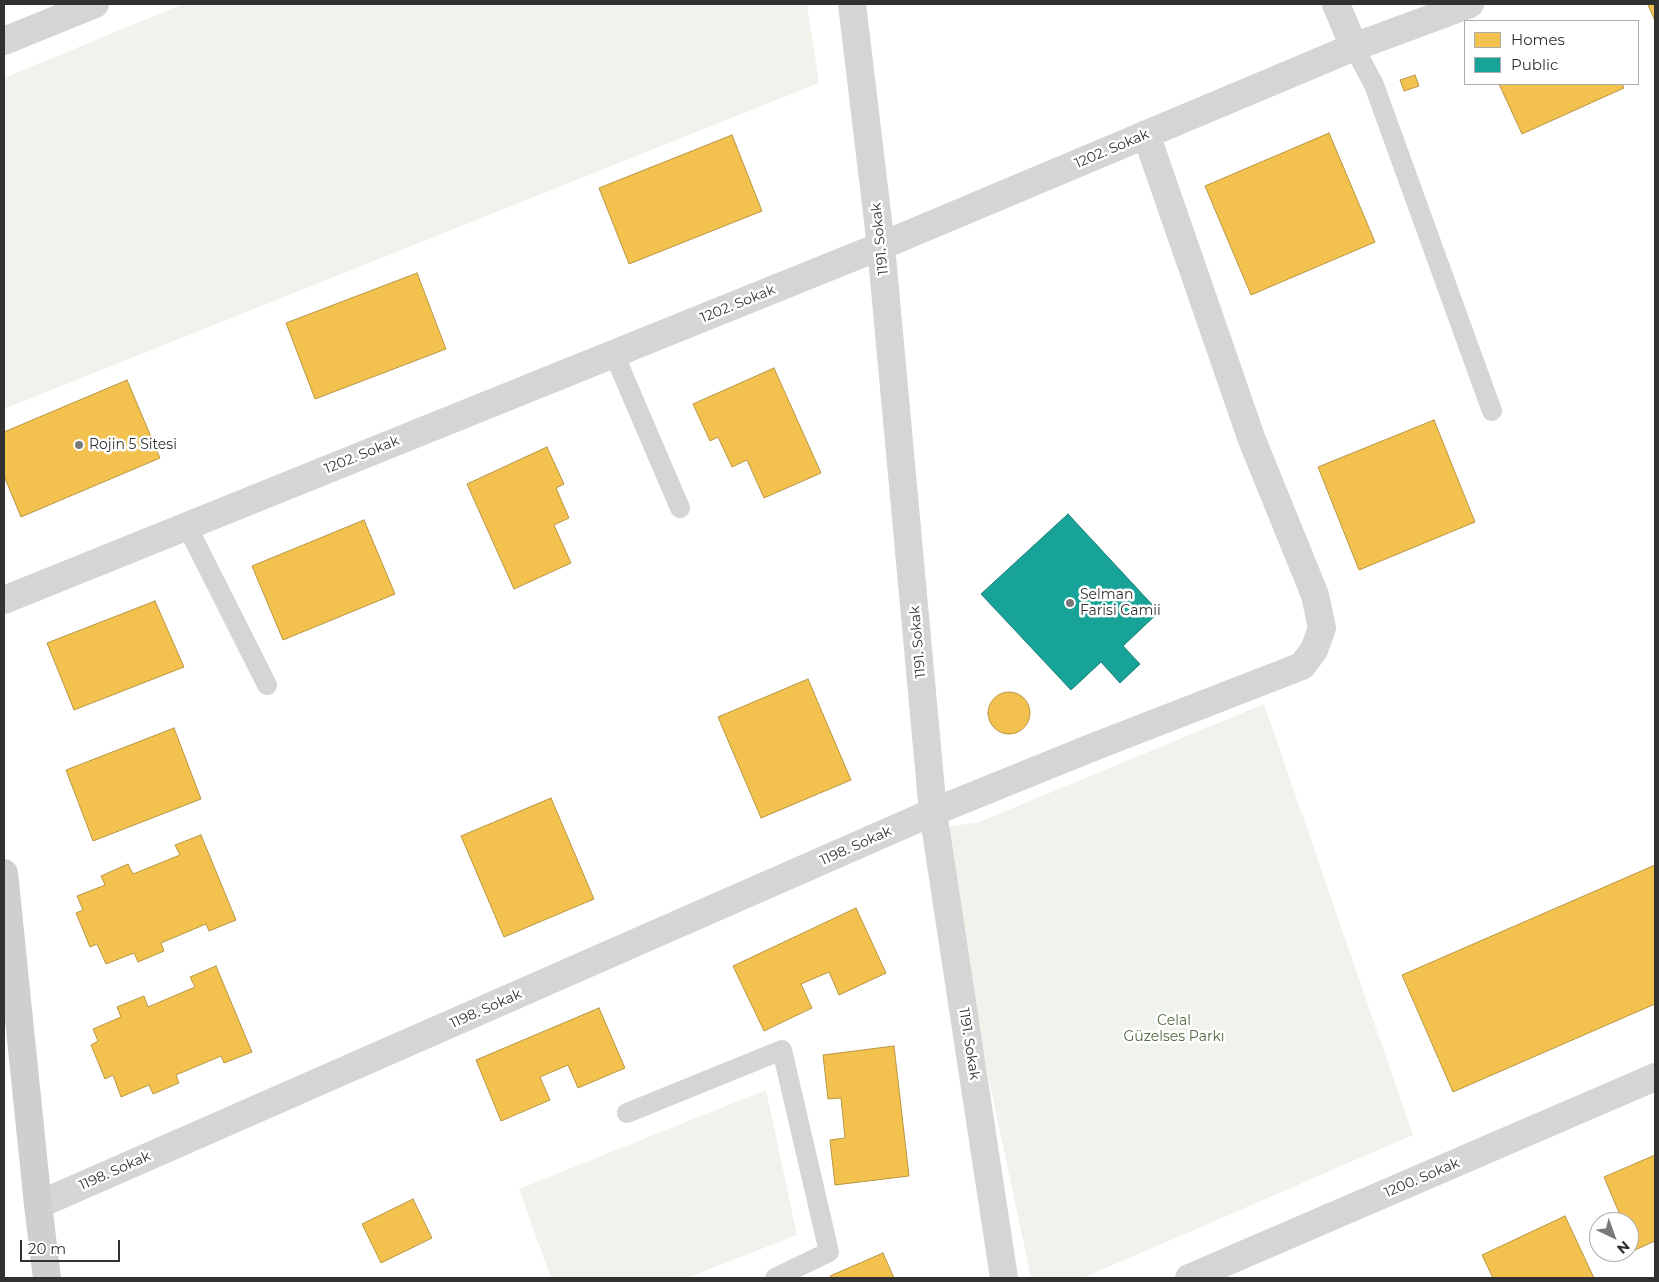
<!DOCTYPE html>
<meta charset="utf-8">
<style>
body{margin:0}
#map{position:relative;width:1659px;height:1282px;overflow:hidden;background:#fff;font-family:Montserrat,sans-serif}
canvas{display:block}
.frame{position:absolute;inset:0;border:5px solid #313131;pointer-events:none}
.legend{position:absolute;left:1464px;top:20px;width:175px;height:65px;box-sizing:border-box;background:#fff;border:1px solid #adadad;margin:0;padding:6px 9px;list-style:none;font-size:15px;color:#313131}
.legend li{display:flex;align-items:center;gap:10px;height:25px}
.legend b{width:25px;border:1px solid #adadad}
.north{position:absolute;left:1589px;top:1212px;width:50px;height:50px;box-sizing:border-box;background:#fff;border:1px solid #adadad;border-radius:50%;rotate:138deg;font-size:14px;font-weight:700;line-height:20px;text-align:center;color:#313131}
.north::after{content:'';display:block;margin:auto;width:18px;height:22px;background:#797979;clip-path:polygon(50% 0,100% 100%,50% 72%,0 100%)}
.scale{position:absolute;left:20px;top:1240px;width:100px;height:22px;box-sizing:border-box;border:2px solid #313131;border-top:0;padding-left:6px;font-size:15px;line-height:18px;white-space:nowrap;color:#313131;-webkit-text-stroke:4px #fff;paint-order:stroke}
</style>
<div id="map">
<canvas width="1659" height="1282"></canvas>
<div class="frame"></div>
<ul class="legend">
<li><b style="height:14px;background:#f2c14e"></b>Homes</li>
<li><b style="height:14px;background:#17a398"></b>Public</li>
</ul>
<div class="north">N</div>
<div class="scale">20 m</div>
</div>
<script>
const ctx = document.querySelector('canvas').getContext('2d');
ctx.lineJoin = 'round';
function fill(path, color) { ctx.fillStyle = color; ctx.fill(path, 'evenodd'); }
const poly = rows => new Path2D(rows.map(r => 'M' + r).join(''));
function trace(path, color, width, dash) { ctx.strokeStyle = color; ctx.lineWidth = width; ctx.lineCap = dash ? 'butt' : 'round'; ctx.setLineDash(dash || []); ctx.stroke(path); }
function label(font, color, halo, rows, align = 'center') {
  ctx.font = font + ' Montserrat,sans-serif'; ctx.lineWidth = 5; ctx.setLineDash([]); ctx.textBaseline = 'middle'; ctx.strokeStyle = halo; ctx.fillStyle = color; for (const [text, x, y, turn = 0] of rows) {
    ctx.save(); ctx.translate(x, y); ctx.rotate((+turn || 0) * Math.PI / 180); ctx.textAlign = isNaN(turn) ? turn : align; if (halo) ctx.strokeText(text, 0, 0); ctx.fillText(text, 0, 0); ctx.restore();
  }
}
fill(poly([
 [183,4,807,4,819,83,4,409,4,78],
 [1264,704,1413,1135,1083,1278,1031,1278,936,829,979,822],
 [766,1090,797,1235,687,1278,551,1278,519,1189]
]), '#f0f3ec');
const homes = poly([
 [1651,4,1655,4,1655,21,1648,5,1651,4],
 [1415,75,1419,86,1404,91,1400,80,1415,75],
 [1499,84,1622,84,1624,88,1522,134,1499,84],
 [1329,133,1375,242,1251,295,1205,186,1329,133],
 [732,135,762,211,629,264,599,188,732,135],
 [417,273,446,349,315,399,286,323,417,273],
 [774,368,821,473,764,498,747,460,732,467,718,437,710,441,693,404,774,368],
 [127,380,160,458,21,517,4,476,4,432,127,380],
 [1434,420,1475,522,1359,570,1318,467,1434,420],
 [547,447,564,484,556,488,569,518,554,525,571,563,514,589,467,484,547,447],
 [364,520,395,594,283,640,252,566,364,520],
 [155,601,184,667,74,710,47,643,155,601],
 [808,679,851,780,761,818,718,717,808,679],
 '988 713a21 21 0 1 1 42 0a21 21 0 1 1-42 0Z',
 [174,728,201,799,93,841,66,770,174,728],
 [551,798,594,899,504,937,461,836,551,798],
 [201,835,236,920,209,931,206,924,161,943,164,951,138,962,134,953,106,964,97,944,90,947,76,913,83,910,77,896,105,885,101,876,128,864,133,874,180,855,175,845,201,835],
 [1655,865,1655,1004,1453,1092,1402,975,1655,865],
 [856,908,886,973,839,995,829,972,801,984,812,1008,764,1031,733,966,856,908],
 [216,966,252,1052,224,1063,221,1056,176,1075,179,1083,153,1094,149,1085,121,1097,113,1075,105,1079,91,1045,98,1041,93,1029,121,1017,117,1007,144,996,148,1007,195,987,190,977,216,966],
 [599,1008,625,1068,578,1088,568,1065,540,1077,550,1100,501,1121,476,1060,599,1008],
 [894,1046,909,1176,835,1185,830,1140,845,1138,841,1098,828,1099,823,1055,894,1046],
 [1655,1155,1655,1241,1635,1250,1629,1236,1629,1222,1623,1222,1604,1177,1655,1155],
 [413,1199,432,1238,381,1263,362,1224,413,1199],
 [1565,1216,1594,1278,1493,1278,1482,1255,1565,1216],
 [883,1253,894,1278,831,1278,830,1276,883,1253]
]);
fill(homes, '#f2c14e');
trace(homes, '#b89645', 1);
const public = poly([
 [1068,514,1159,612,1123,646,1140,664,1120,683,1101,662,1071,690,981,594,1068,514]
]);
fill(public, '#17a398');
trace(public, '#1f8179', 1);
trace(poly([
 [1354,47,1374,85,1492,411],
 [614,354,680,508],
 [187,526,267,685],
 [627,1113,782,1050,829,1252,775,1278]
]), '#d5d5d5', 20);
trace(poly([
 [852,4,881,246,933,812,1004,1278],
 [1336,4,1354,47],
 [4,41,95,4],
 [4,600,881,246,1354,47,1470,4],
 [38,1205,933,812,1096,746,1302,666,1314,650,1322,628,1315,595,1252,440,1146,134],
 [1189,1278,1655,1077]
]), '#d5d5d5', 28);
trace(poly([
 [4,873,38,1205,47,1278]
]), '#cfcfcf', 28);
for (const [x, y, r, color] of [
 [79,445,5,"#797979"],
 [1070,603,5,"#797979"]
]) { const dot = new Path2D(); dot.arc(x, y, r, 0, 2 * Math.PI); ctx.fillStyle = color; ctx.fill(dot); trace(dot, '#fff', 2); }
label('14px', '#313131', '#fff', [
 ["1202. Sokak",1112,149,-23],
 ["1191. Sokak",880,239,-96],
 ["1202. Sokak",738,304,-22],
 ["1202. Sokak",362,455,-22],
 ["1191. Sokak",918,642,-95],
 ["1198. Sokak",856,846,-24],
 ["1198. Sokak",486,1009,-24],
 ["1191. Sokak",969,1044,81],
 ["1198. Sokak",115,1171,-24],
 ["1200. Sokak",1422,1178,-23]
]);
label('14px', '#313131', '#fff', [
 ["Rojin 5 Sitesi",89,445],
 ["Selman",1080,595],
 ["Farisi Camii",1080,611]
], 'left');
label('14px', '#536941', '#fff', [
 ["Celal",1174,1021],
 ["Güzelses Parkı",1174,1037]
]);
</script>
